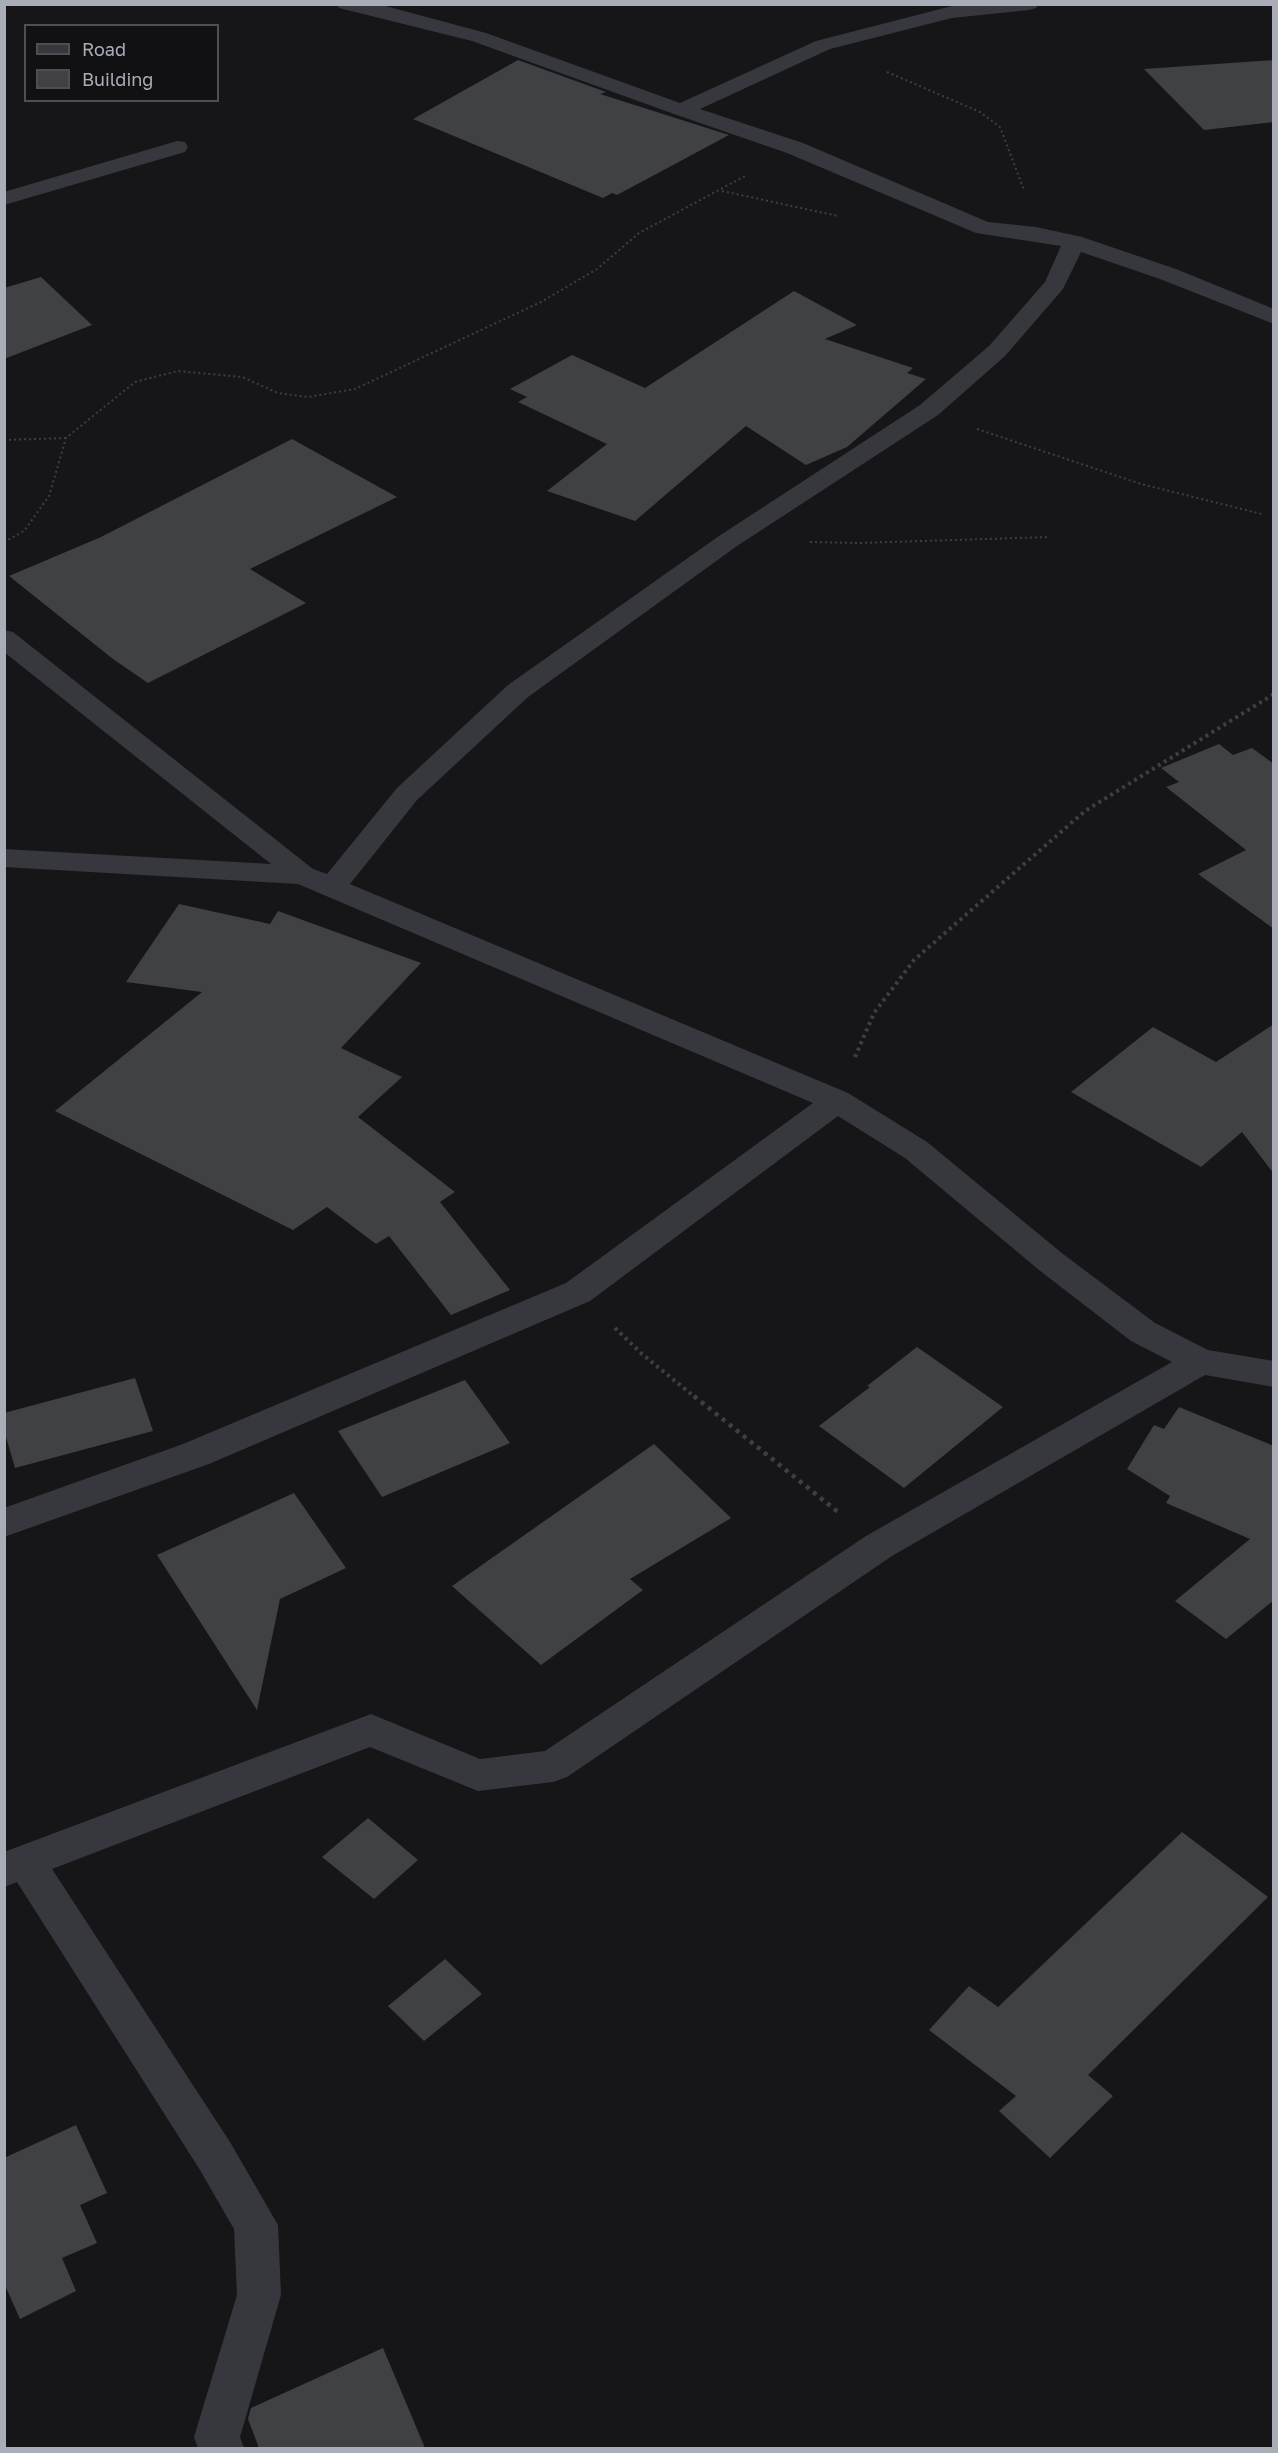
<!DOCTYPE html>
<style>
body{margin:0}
#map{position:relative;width:1278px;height:2453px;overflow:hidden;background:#161618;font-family:"Golos Text",sans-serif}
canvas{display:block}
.frame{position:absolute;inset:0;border:6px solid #a8adb8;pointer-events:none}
.legend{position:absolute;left:24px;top:24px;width:195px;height:78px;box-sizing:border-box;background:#111113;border:2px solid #4d4f55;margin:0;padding:8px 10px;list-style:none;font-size:18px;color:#a8adb8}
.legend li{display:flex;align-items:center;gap:12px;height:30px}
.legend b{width:30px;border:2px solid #4d4f55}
</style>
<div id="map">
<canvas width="1278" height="2453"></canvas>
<div class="frame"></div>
<ul class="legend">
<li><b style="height:8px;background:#37383d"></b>Road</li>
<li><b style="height:16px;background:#404145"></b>Building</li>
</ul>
</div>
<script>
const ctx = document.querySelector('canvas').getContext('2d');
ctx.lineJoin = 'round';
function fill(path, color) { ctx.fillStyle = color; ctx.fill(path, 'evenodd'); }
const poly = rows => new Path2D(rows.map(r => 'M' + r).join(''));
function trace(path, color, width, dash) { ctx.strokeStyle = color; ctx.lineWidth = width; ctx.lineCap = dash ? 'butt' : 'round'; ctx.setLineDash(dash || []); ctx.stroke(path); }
fill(poly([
 [518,60,606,92,600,94,729,135,617,195,612,193,603,198,413,119],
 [1274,60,1274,122,1204,130,1144,69],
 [41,277,92,325,4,359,4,288],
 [794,291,857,325,825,339,913,368,907,373,926,379,847,447,806,465,746,426,635,521,547,491,607,444,518,402,527,397,510,389,572,355,645,388],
 [292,439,397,497,250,569,306,603,148,683,113,659,9,576,101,537],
 [1219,744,1233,755,1252,748,1274,764,1274,929,1198,874,1246,850,1166,787,1179,782,1161,768],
 [179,904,270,924,278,911,421,963,341,1048,402,1077,358,1117,455,1192,440,1202,510,1290,451,1315,389,1236,376,1244,327,1207,293,1230,55,1111,202,992,126,982],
 [1274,1024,1274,1174,1242,1132,1201,1167,1071,1092,1153,1027,1216,1062],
 [917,1347,1003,1407,904,1488,819,1426,870,1387,867,1386],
 [135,1378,153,1431,15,1468,4,1430,4,1413],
 [465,1380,510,1443,382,1497,338,1431],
 [1179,1407,1274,1446,1274,1600,1226,1639,1175,1601,1250,1539,1166,1503,1170,1496,1127,1469,1154,1425,1164,1429],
 [654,1444,731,1518,630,1579,643,1590,541,1665,452,1586],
 [294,1493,346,1568,280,1599,257,1710,157,1555],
 [368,1818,418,1860,374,1899,322,1857],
 [1182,1832,1268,1897,1088,2075,1113,2096,1050,2158,999,2111,1016,2096,929,2030,969,1986,998,2007],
 [445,1959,482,1994,424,2041,388,2006],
 [76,2125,107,2193,80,2205,97,2243,62,2258,76,2291,20,2319,4,2283,4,2158],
 [383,2348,425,2448,259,2448,248,2419,251,2408]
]), '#404145');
trace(poly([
 [887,72,980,112,1000,127,1024,190],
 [722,191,838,216],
 [977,429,1141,484,1262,514],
 [4,440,66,438],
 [4,542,24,531,49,496,66,438,135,382,178,371,242,377,278,393,308,397,355,389,541,302,597,269,639,233,745,176],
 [810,542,859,543,1049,537]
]), '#3d3f44', 2, [2, 3]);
trace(poly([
 [855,1057,874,1013,914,960,1085,811,1274,694],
 [615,1328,642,1354,696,1398]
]), '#3d3f44', 4, [3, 4]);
trace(poly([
 [694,1396,838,1512]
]), '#3d3f44', 4.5, [4, 5]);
fill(poly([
 [336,4,378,4,486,33,680,103,816,41,952,6,1039,4,1036,8,1029,10,952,18,830,49,700,109,803,143,988,222,1036,227,1082,237,1176,269,1274,309,1274,324,1160,279,1081,252,1063,289,1005,356,938,415,737,546,528,697,417,800,350,884,848,1093,927,1142,1063,1254,1155,1323,1208,1350,1274,1361,1274,1387,1205,1375,892,1556,567,1777,553,1782,478,1791,370,1747,52,1869,230,2142,278,2225,281,2295,240,2437,244,2448,198,2448,194,2437,237,2295,234,2229,200,2170,17,1882,4,1887,4,1852,371,1714,480,1759,545,1751,866,1536,1172,1362,1131,1341,1039,1270,905,1158,838,1116,590,1301,209,1464,4,1537,4,1508,183,1444,566,1283,813,1103,298,884,4,867,4,849,271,864,4,652,4,630,13,632,313,869,327,874,397,788,508,685,719,536,920,405,989,346,1045,282,1061,246,976,233,787,153,674,114,472,41,339,8,336,4],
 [177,141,185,142,188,147,185,152,4,205,4,192,177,141]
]), '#37383d');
</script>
